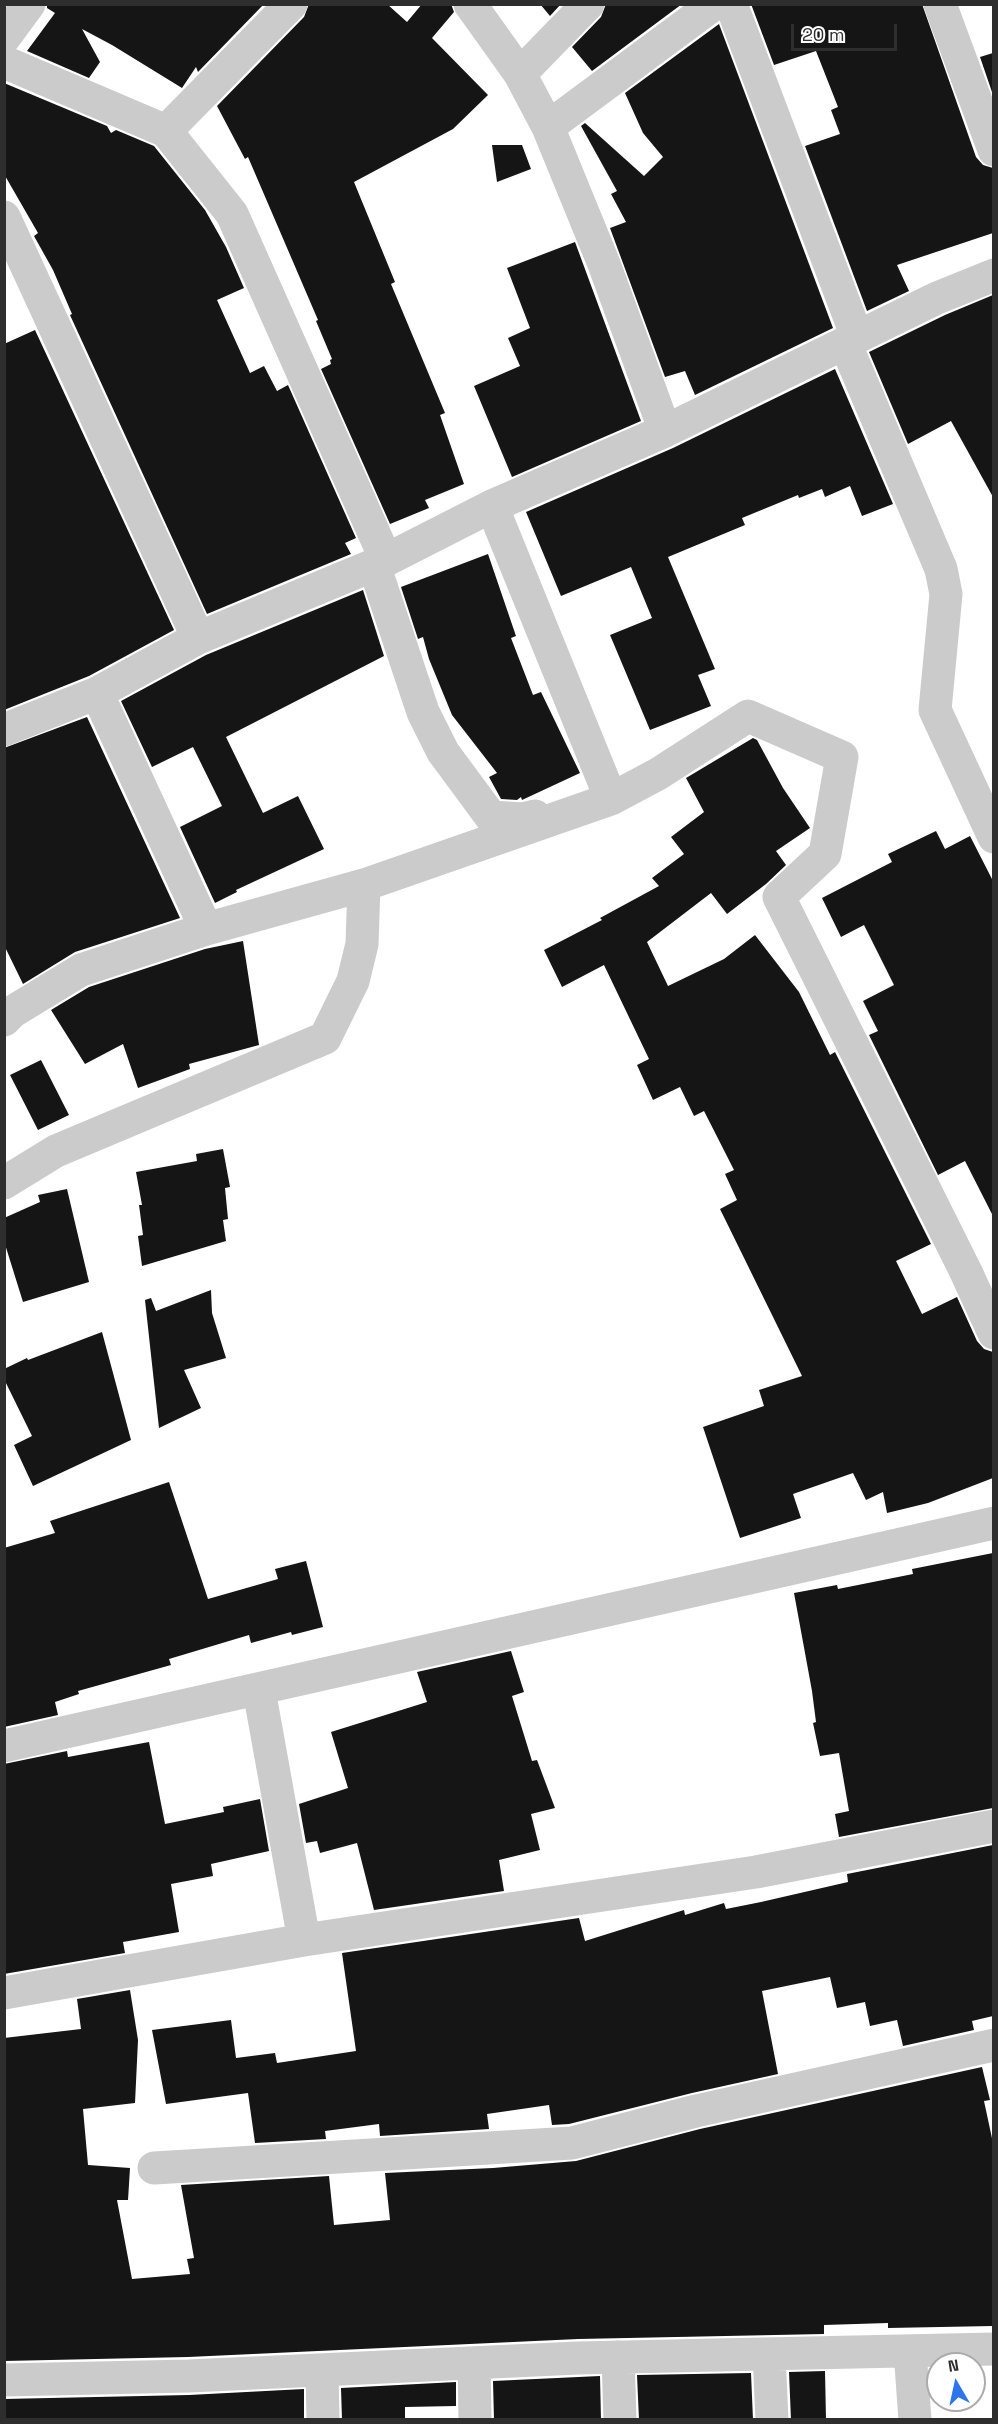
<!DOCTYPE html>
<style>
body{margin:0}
#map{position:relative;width:998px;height:2424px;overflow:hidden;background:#fff;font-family:"Space Grotesk",sans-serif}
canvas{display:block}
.frame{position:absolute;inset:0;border:6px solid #2e2e2e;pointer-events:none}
.north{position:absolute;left:926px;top:2352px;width:60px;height:60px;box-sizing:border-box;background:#fff;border:2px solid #ababab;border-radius:50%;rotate:351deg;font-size:16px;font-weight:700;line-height:24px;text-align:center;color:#2e2e2e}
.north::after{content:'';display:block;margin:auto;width:21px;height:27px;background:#2c76ea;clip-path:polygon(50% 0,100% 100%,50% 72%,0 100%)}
.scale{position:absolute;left:791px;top:24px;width:106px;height:27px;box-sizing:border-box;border:3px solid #2e2e2e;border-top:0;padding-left:8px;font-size:18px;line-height:21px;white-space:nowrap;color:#2e2e2e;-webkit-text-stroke:4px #fff;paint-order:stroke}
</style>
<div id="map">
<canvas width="998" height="2424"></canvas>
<div class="frame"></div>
<div class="north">N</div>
<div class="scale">20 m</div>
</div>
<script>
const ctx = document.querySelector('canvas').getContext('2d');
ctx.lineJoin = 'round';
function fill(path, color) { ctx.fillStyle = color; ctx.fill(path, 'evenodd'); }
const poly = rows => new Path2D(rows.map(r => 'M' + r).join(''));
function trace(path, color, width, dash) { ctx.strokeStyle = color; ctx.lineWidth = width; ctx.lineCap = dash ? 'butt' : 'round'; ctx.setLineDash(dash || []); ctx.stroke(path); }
fill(poly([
 [47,4,264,4,198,72,196,67,182,88,112,45,82,29,100,62,89,78,27,51,55,13,47,8],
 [309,4,387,4,407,22,422,4,451,4,454,12,432,38,488,95,453,129,354,182,395,282,391,284,445,413,440,415,464,484,425,500,429,508,390,524,321,369,331,364,330,360,332,359,316,321,318,320,248,157,245,159,217,106,304,17],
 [540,4,561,4,550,16],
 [606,4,682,4,592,71,572,47,601,17],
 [751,4,922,4,976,157,983,165,993,168,993,233,897,265,909,291,867,311,805,146,840,134,831,110,838,107,816,51,774,65],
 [719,24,833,328,695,395,685,371,665,377,610,228,626,222,611,194,617,191,581,126,585,123,644,176,663,157,643,133,625,93],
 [993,53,993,95,980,57],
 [4,83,107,126,111,133,116,130,154,146,205,210,226,247,244,288,217,300,250,373,264,366,277,391,288,385,356,538,345,543,351,554,207,614,70,315,72,314,53,270,34,236,38,233,4,174],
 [492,145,522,145,531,169,497,182],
 [575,242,641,421,512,477,474,386,520,366,508,338,530,328,507,268],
 [993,295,993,497,951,421,908,444,869,352,945,315],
 [35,330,174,630,89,676,4,710,4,344],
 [835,369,893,504,862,516,850,486,825,497,822,489,799,498,798,495,742,518,745,525,668,557,715,669,698,675,711,706,650,730,610,635,652,618,631,567,561,596,526,512,673,448],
 [488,554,516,636,511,638,533,695,541,692,580,773,522,800,521,797,517,800,501,799,489,777,497,773,452,715,429,659,423,637,418,639,401,587],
 [363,590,384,656,226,737,263,813,298,796,324,849,236,890,237,892,215,903,180,827,222,806,193,747,152,767,121,701,206,655],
 [87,717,180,918,75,952,23,984,4,945,4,748],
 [753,738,757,740,783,788,810,828,776,851,786,865,766,884,727,914,711,893,647,942,668,986,724,959,755,935,799,992,830,1055,835,1052,931,1244,896,1261,922,1314,957,1297,977,1341,984,1349,993,1352,993,1478,928,1503,887,1513,883,1492,866,1500,853,1473,793,1494,801,1518,740,1538,703,1427,764,1406,759,1390,802,1376,720,1209,737,1200,725,1174,734,1170,704,1111,694,1116,680,1087,653,1100,637,1065,649,1059,604,965,562,987,544,950,602,920,600,918,659,886,652,878,684,854,671,837,704,812,686,778],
 [936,831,945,849,970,836,993,881,993,1216,965,1161,938,1175,869,1035,878,1031,863,1001,894,985,864,925,841,937,822,898,892,862,888,854],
 [243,941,259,1045,189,1064,190,1069,138,1088,123,1044,85,1064,51,1010,89,987,205,949],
 [41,1060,69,1115,38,1130,10,1075],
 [223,1149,230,1187,225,1188,228,1219,223,1220,226,1241,142,1266,138,1236,143,1235,139,1205,142,1205,136,1172,197,1161,196,1154],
 [67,1189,89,1282,23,1302,4,1241,4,1218,40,1202,38,1195],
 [211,1290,212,1313,226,1358,184,1370,201,1408,159,1428,145,1300,151,1298,156,1311],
 [102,1332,131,1440,33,1486,14,1445,32,1436,4,1379,4,1369,27,1358,28,1360],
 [169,1482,208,1599,278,1579,275,1569,306,1561,323,1627,292,1635,291,1632,251,1643,249,1635,169,1659,171,1665,78,1691,79,1694,55,1702,58,1715,4,1727,4,1548,55,1533,50,1521],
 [993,1553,993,1808,839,1837,835,1814,849,1811,839,1753,820,1756,813,1723,816,1722,812,1691,794,1593,837,1585,838,1589,913,1574,912,1569],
 [511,1651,524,1692,512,1696,532,1761,537,1760,555,1808,531,1814,540,1850,499,1860,504,1891,374,1910,357,1843,320,1853,317,1841,306,1843,299,1804,348,1788,331,1732,427,1702,417,1672],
 [149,1742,165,1824,224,1812,223,1807,260,1799,269,1851,211,1864,213,1876,171,1884,179,1932,123,1942,125,1953,4,1974,4,1764,67,1751,68,1757],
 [993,1845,993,2016,972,2021,974,2030,903,2046,897,2020,870,2026,865,2002,837,2008,830,1977,762,1991,778,2074,692,2093,569,2124,552,2125,549,2105,487,2114,489,2129,380,2136,379,2124,325,2131,326,2139,255,2143,248,2093,166,2104,152,2030,231,2020,236,2058,275,2053,277,2063,356,2051,342,1953,579,1918,585,1941,684,1910,685,1915,724,1903,726,1909,761,1902,848,1882,847,1874],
 [130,1990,138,2040,135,2103,83,2109,88,2165,130,2168,128,2200,117,2200,132,2279,190,2274,187,2259,194,2258,181,2185,329,2176,334,2225,390,2220,385,2173,493,2168,576,2161,700,2129,982,2067,990,2100,984,2101,993,2143,993,2326,888,2328,888,2323,824,2325,824,2334,578,2339,188,2357,4,2361,4,2038,81,2029,77,1999],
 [825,2371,826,2420,791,2420,789,2372],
 [751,2373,753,2420,639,2420,637,2375],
 [600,2376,601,2420,494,2420,493,2381],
 [456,2382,456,2406,405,2407,405,2419,342,2420,341,2388],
 [304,2389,304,2420,4,2420,4,2399,189,2395]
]), '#151515');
trace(poly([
 [470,4,520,74,548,127,604,264,665,431],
 [731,4,857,337],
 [940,4,994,150],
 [4,38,29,4],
 [4,62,166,131,232,214,386,560],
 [520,74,588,4],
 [548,127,714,4],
 [166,131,291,4],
 [4,217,198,638],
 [845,343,941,569,946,594,935,710,994,837],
 [492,506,611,799],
 [374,565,423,712,443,752,491,817,523,819,535,816],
 [97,693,206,929],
 [4,730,97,693,198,638,386,560,492,506,665,431,937,298,994,275],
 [4,1020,12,1012,81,970,206,929,364,885,611,799,658,774,748,716,842,757,825,854,779,897,966,1272,994,1333],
 [4,1183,56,1151,325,1038,353,981,362,944,364,885],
 [259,1690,304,1940],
 [4,1746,994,1523],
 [4,1993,304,1940,756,1872,994,1826],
 [154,2168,572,2143,696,2111,994,2045],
 [910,2351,915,2420],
 [769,2354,772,2420],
 [618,2357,620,2420],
 [474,2363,475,2420],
 [322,2371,323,2420],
 [4,2380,189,2376,578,2358,994,2349]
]), '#cbcbcb', 33);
</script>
